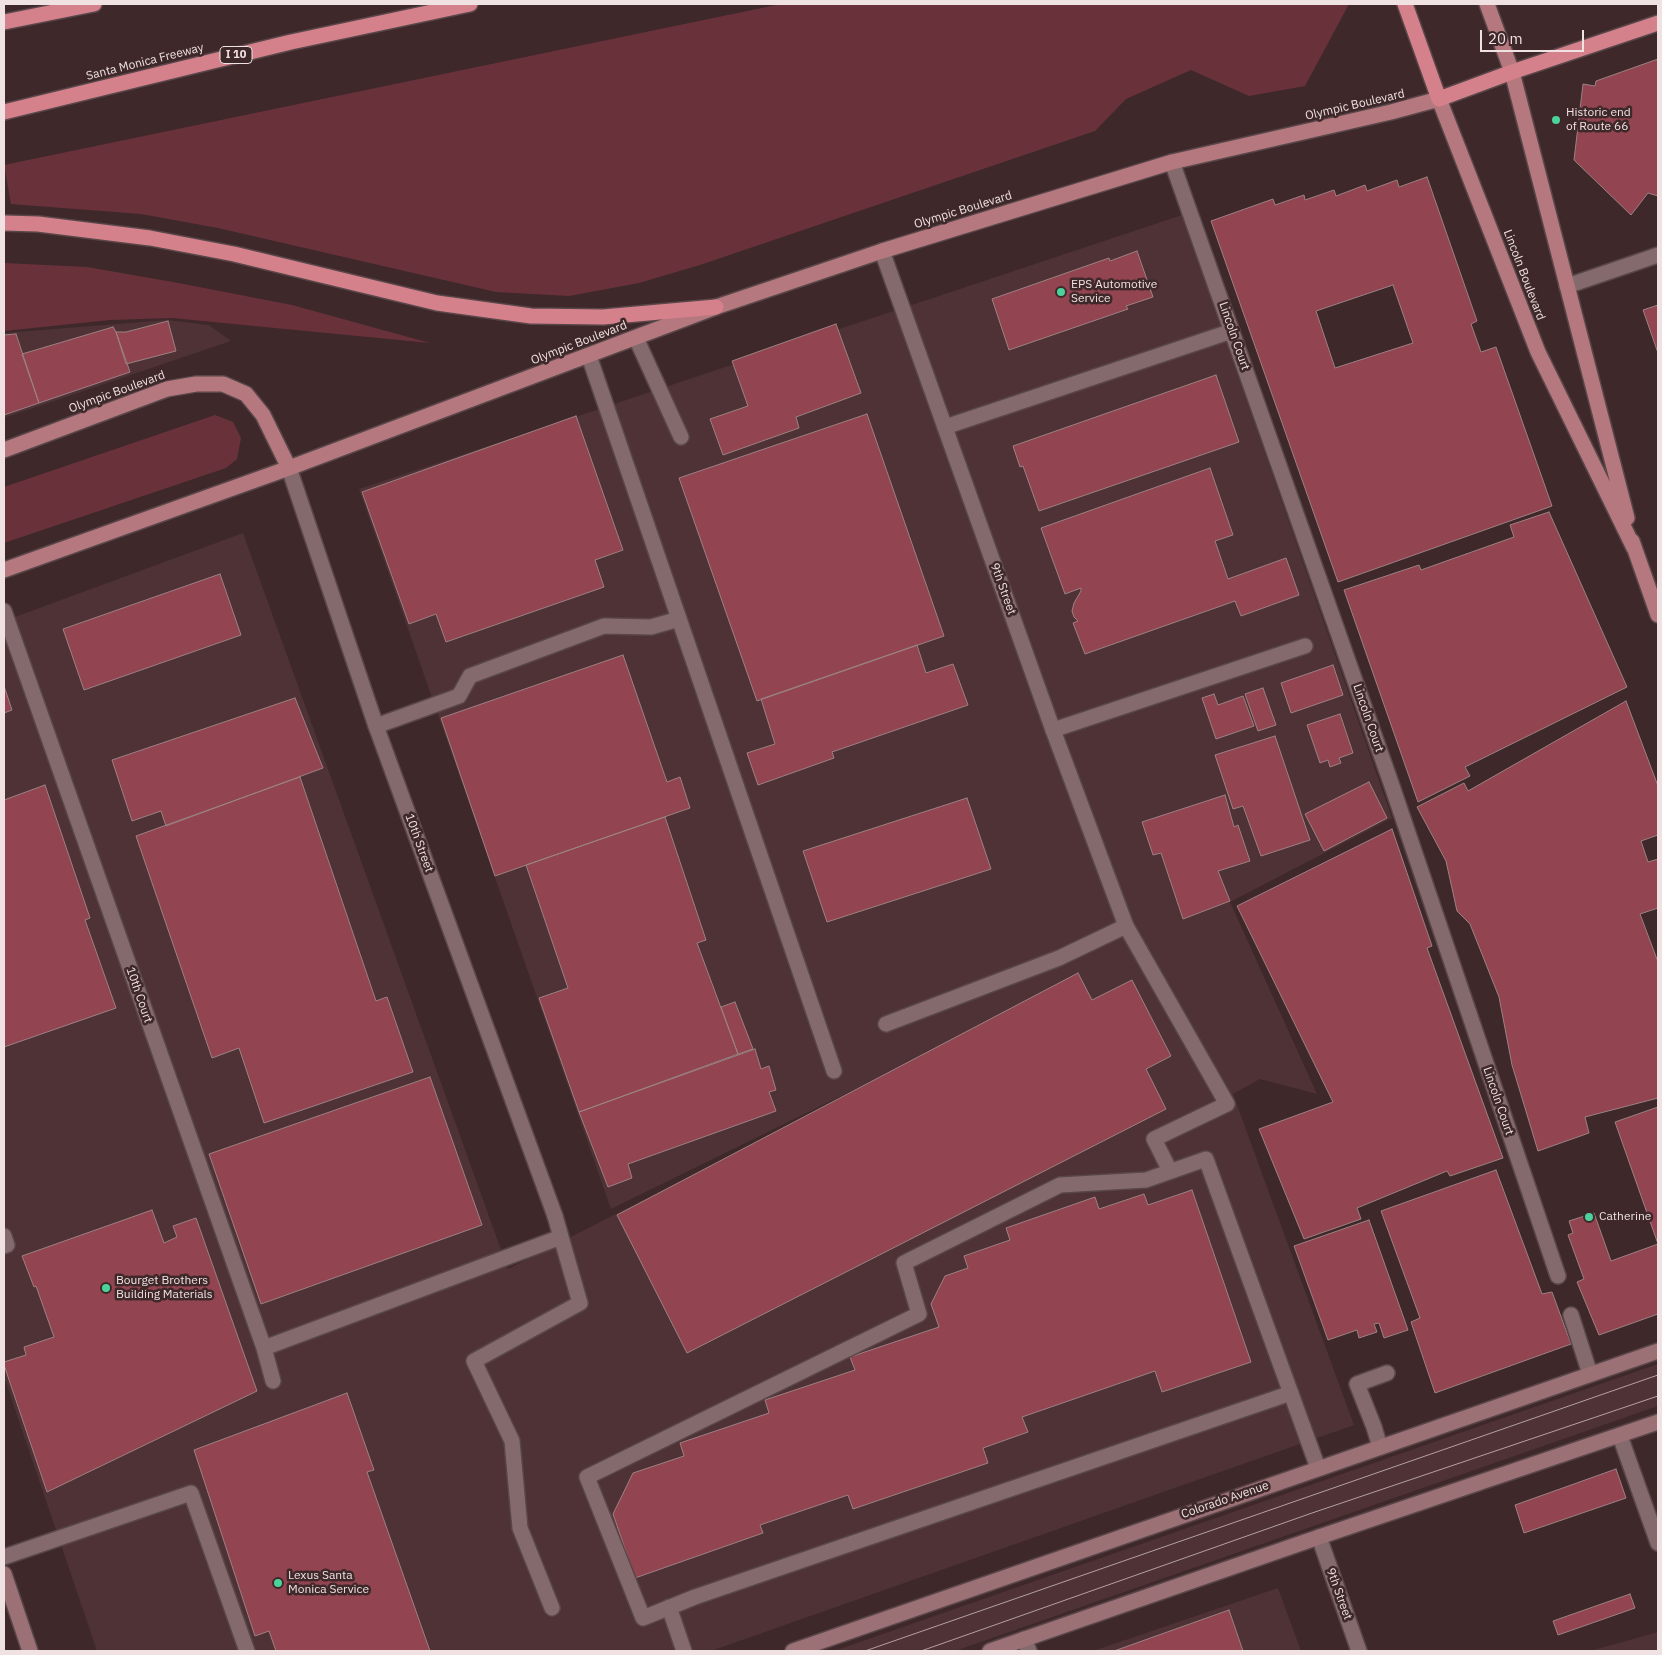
<!DOCTYPE html>
<style>
body{margin:0}
#map{position:relative;width:1662px;height:1655px;overflow:hidden;background:#3e282a;font-family:"IBM Plex Sans",sans-serif}
canvas{display:block}
.frame{position:absolute;inset:0;border:5px solid #f0e1e2;pointer-events:none}
.scale{position:absolute;left:1480px;top:30px;width:104px;height:22px;box-sizing:border-box;border:2px solid #f0e1e2;border-top:0;padding-left:6px;font-size:15px;line-height:18px;white-space:nowrap;color:#f0e1e2;-webkit-text-stroke:4px #3e282a;paint-order:stroke}
</style>
<div id="map">
<canvas width="1662" height="1655"></canvas>
<div class="frame"></div>
<div class="scale">20 m</div>
</div>
<script>
const ctx = document.querySelector('canvas').getContext('2d');
ctx.lineJoin = 'round';
function fill(path, color) { ctx.fillStyle = color; ctx.fill(path, 'evenodd'); }
const poly = rows => new Path2D(rows.map(r => 'M' + r).join(''));
function trace(path, color, width, dash) { ctx.strokeStyle = color; ctx.lineWidth = width; ctx.lineCap = dash ? 'butt' : 'round'; ctx.setLineDash(dash || []); ctx.stroke(path); }
function label(font, color, halo, rows, align = 'center') {
  ctx.font = font + ' "IBM Plex Sans",sans-serif'; ctx.lineWidth = 5; ctx.setLineDash([]); ctx.textBaseline = 'middle'; ctx.strokeStyle = halo; ctx.fillStyle = color; for (const [text, x, y, turn = 0] of rows) {
    ctx.save(); ctx.translate(x, y); ctx.rotate((+turn || 0) * Math.PI / 180); ctx.textAlign = isNaN(turn) ? turn : align; if (halo) ctx.strokeText(text, 0, 0); ctx.fillText(text, 0, 0); ctx.restore();
  }
}
fill(poly([
 [1182,215,1392,818,1230,902,1317,1094,1260,1079,1233,1094,1354,1425,711,1651,97,1651,4,1377,4,621,243,533,508,1269,992,1022,611,1209,359,489],
 [167,320,209,325,231,341,4,418,4,333],
 [1658,1364,1658,1406,955,1651,834,1651],
 [1278,1588,1301,1651,1093,1651],
 [1658,1632,1658,1651,1590,1651]
]), '#4e3235');
fill(poly([
 [781,4,1349,4,1305,86,1249,96,1191,70,1126,99,1095,131,700,265,639,283,569,296,496,292,218,228,141,214,11,204,4,165],
 [4,263,87,267,173,282,292,305,430,343,172,318,110,320,4,331],
 [215,415,233,422,241,438,237,459,226,468,4,543,4,487]
]), '#69323b');
const building = poly([
 [1658,59,1658,196,1648,193,1631,215,1574,160,1583,84,1595,86,1596,81,1658,59],
 [1427,177,1477,321,1471,324,1481,352,1496,347,1552,506,1338,582,1211,221,1273,199,1275,205,1304,195,1305,200,1334,190,1336,196,1365,185,1367,191,1397,180,1399,187,1427,177],
 [1393,285,1413,343,1335,368,1316,311,1393,285],
 [1137,251,1153,297,1126,306,1128,309,1009,350,992,299,1109,258,1110,261,1137,251],
 [1658,305,1658,353,1643,310,1658,305],
 [168,321,176,351,126,364,116,332,126,332,168,321],
 [836,324,861,393,796,417,799,428,723,455,710,419,748,406,732,361,836,324],
 [113,327,116,332,130,372,39,403,22,354,113,327],
 [16,334,39,403,4,415,4,335,16,334],
 [1216,375,1239,442,1039,511,1023,466,1020,467,1013,446,1216,375],
 [867,414,944,636,757,701,679,478,867,414],
 [576,416,623,550,595,560,604,587,446,642,436,614,409,624,362,492,576,416],
 [1210,468,1233,535,1215,541,1228,579,1286,558,1299,595,1241,616,1235,601,1085,654,1073,623,1078,621,1074,617,1072,611,1074,603,1081,591,1081,588,1065,594,1041,528,1210,468],
 [1549,512,1627,687,1465,767,1470,776,1418,802,1344,590,1419,565,1421,570,1514,537,1510,525,1549,512],
 [220,574,241,635,84,690,63,629,220,574],
 [917,645,926,673,953,664,968,705,832,752,834,758,758,785,747,753,775,744,761,699,917,645],
 [623,655,667,782,680,777,690,808,495,876,441,718,623,655],
 [1333,665,1343,695,1291,713,1281,683,1333,665],
 [4,686,12,710,4,713,4,686],
 [1263,688,1276,725,1258,731,1245,694,1263,688],
 [1214,694,1218,705,1243,696,1254,726,1216,739,1202,698,1214,694],
 [295,698,323,768,166,826,161,811,132,821,112,760,295,698],
 [1626,701,1658,786,1658,835,1641,841,1648,862,1658,859,1658,908,1640,914,1658,962,1658,1098,1585,1117,1589,1133,1538,1151,1512,1065,1499,997,1470,924,1457,911,1446,861,1417,807,1464,783,1468,791,1626,701],
 [1340,714,1353,753,1339,758,1341,763,1330,767,1328,760,1320,763,1307,725,1340,714],
 [1275,736,1310,840,1261,856,1243,806,1233,809,1215,755,1275,736],
 [300,777,376,1001,387,997,413,1072,264,1123,239,1048,212,1058,136,836,300,777],
 [1369,782,1387,818,1324,851,1305,814,1369,782],
 [45,785,90,918,85,920,116,1008,4,1047,4,800,45,785],
 [1225,795,1234,827,1238,825,1250,861,1218,871,1230,901,1183,919,1161,853,1153,855,1142,822,1225,795],
 [967,798,991,869,827,922,803,851,967,798],
 [665,817,706,940,697,943,738,1054,579,1112,539,998,568,988,526,865,665,817],
 [1392,829,1432,946,1427,948,1503,1158,1450,1176,1447,1171,1357,1208,1361,1219,1304,1239,1259,1129,1333,1102,1237,906,1392,829],
 [1078,973,1092,1000,1132,980,1171,1056,1146,1069,1166,1109,687,1353,617,1215,1078,973],
 [735,1002,753,1049,738,1054,721,1007,735,1002],
 [755,1049,761,1069,769,1066,776,1090,769,1092,776,1111,628,1164,632,1178,608,1187,579,1112,755,1049],
 [430,1077,482,1225,261,1304,209,1154,430,1077],
 [1658,1107,1658,1314,1599,1335,1577,1282,1584,1279,1568,1235,1573,1233,1569,1221,1594,1213,1611,1261,1658,1244,1615,1122,1658,1107],
 [1496,1170,1542,1294,1552,1292,1571,1344,1435,1393,1411,1322,1420,1318,1381,1211,1496,1170],
 [1192,1190,1251,1362,1162,1392,1155,1371,1022,1417,1028,1432,983,1448,988,1463,853,1509,848,1495,760,1525,763,1533,635,1578,613,1514,633,1473,684,1456,680,1443,769,1413,765,1400,855,1370,850,1357,939,1327,931,1304,945,1276,968,1268,964,1256,1010,1240,1006,1228,1095,1197,1099,1209,1144,1194,1148,1205,1192,1190],
 [152,1210,164,1243,177,1237,173,1226,196,1218,257,1391,47,1492,4,1365,4,1362,26,1355,24,1347,54,1337,36,1286,34,1287,22,1256,152,1210],
 [1369,1220,1408,1330,1384,1338,1379,1323,1374,1324,1377,1332,1359,1338,1357,1330,1328,1340,1294,1246,1369,1220],
 [347,1393,374,1470,367,1472,430,1651,276,1651,269,1631,255,1636,194,1450,347,1393],
 [1616,1469,1626,1498,1524,1533,1515,1505,1616,1469],
 [1630,1594,1635,1608,1558,1635,1553,1621,1630,1594],
 [1229,1610,1243,1651,1114,1651,1229,1610]
]);
fill(building, '#924551');
trace(building, '#9c8183', 1);
const lane = poly([
 [1172,162,1391,783,1558,1276],
 [1567,286,1658,255],
 [636,338,681,437],
 [589,356,834,1071],
 [945,427,1232,331],
 [4,611,264,1348,273,1381],
 [376,726,459,696,470,676,604,626,651,627,679,619],
 [1053,730,1305,646],
 [886,1024,1059,958,1126,926,1227,1104,1154,1139,1170,1171],
 [4,1236,7,1245,4,1246],
 [1571,1315,1590,1374],
 [264,1348,561,1237],
 [1291,1393,695,1597,643,1618,587,1477,919,1314,904,1263,1060,1185,1146,1180,1206,1159,1318,1468],
 [1620,1436,1658,1543],
 [1380,1447,1374,1427,1357,1384,1387,1373],
 [4,1557,191,1493,247,1651],
 [669,1607,684,1651],
 [552,1608,520,1528,512,1441,474,1361,580,1303,555,1216],
 [1024,1639,1029,1651]
]);
const street = poly([
 [882,251,1053,730,1126,926],
 [289,468,376,726,555,1216],
 [1319,1537,1359,1651]
]);
const secondary = poly([
 [4,1574,30,1651],
 [793,1651,1658,1351],
 [990,1651,1319,1537,1658,1422]
]);
const primary = poly([
 [1487,4,1512,72,1627,518],
 [4,450,167,389,196,384,223,384,246,394,263,415,289,468],
 [1632,541,1658,615],
 [4,570,289,468,716,307,882,251,1172,162,1391,112,1439,99,1538,352,1634,548]
]);
const highway = poly([
 [1405,4,1439,99,1512,72,1658,23],
 [4,22,94,4],
 [4,112,291,42,470,4],
 [4,223,38,224,150,238,234,254,437,303,531,316,603,317,716,307]
]);
trace(lane, '#594649', 18);
trace(street, '#594649', 18);
trace(secondary, '#594649', 18);
trace(primary, '#594649', 18);
trace(highway, '#594649', 18);
trace(lane, '#846a6c', 15);
trace(street, '#846a6c', 15);
trace(secondary, '#9c7176', 15);
trace(primary, '#b5787f', 15);
trace(highway, '#d5818c', 15);
trace(poly([
 [865,1651,1658,1375],
 [921,1651,1312,1513,1658,1396]
]), '#b3a1a3', 1);
for (const [x, y, r, color] of [
 [1556,120,5,"#4cd39b"],
 [1061,292,5,"#4cd39b"],
 [1589,1217,5,"#4cd39b"],
 [106,1288,5,"#4cd39b"],
 [278,1583,5,"#4cd39b"]
]) { const dot = new Path2D(); dot.arc(x, y, r, 0, 2 * Math.PI); ctx.fillStyle = color; ctx.fill(dot); trace(dot, '#3e282a', 2); }
for (const [x, y, w] of [
 [236,55,32]
]) { const box = new Path2D(); box.roundRect(x - w / 2, y - 8.5, w, 17, 4); ctx.fillStyle = '#3e282a'; ctx.fill(box); trace(box, '#f0e1e2', 1); }
label('bold 11px', '#f0e1e2', null, [
 ["I 10",236,55]
]);
label('12px', '#f0e1e2', '#3e282a', [
 ["Santa Monica Freeway",145,62,-14],
 ["Olympic Boulevard",1355,105,-13],
 ["Olympic Boulevard",963,210,-17],
 ["Lincoln Boulevard",1524,275,69],
 ["Lincoln Court",1234,336,71],
 ["Olympic Boulevard",579,343,-21],
 ["Olympic Boulevard",117,392,-20],
 ["9th Street",1003,589,70],
 ["Lincoln Court",1368,718,71],
 ["10th Street",419,843,70],
 ["10th Court",139,995,71],
 ["Lincoln Court",1498,1101,71],
 ["Colorado Avenue",1225,1500,-19],
 ["9th Street",1339,1594,70]
]);
label('12px', '#f0e1e2', '#3e282a', [
 ["Historic end",1566,113],
 ["of Route 66",1566,127],
 ["EPS Automotive",1071,285],
 ["Service",1071,299],
 ["Catherine",1599,1217],
 ["Bourget Brothers",116,1281],
 ["Building Materials",116,1295],
 ["Lexus Santa",288,1576],
 ["Monica Service",288,1590]
], 'left');
</script>
